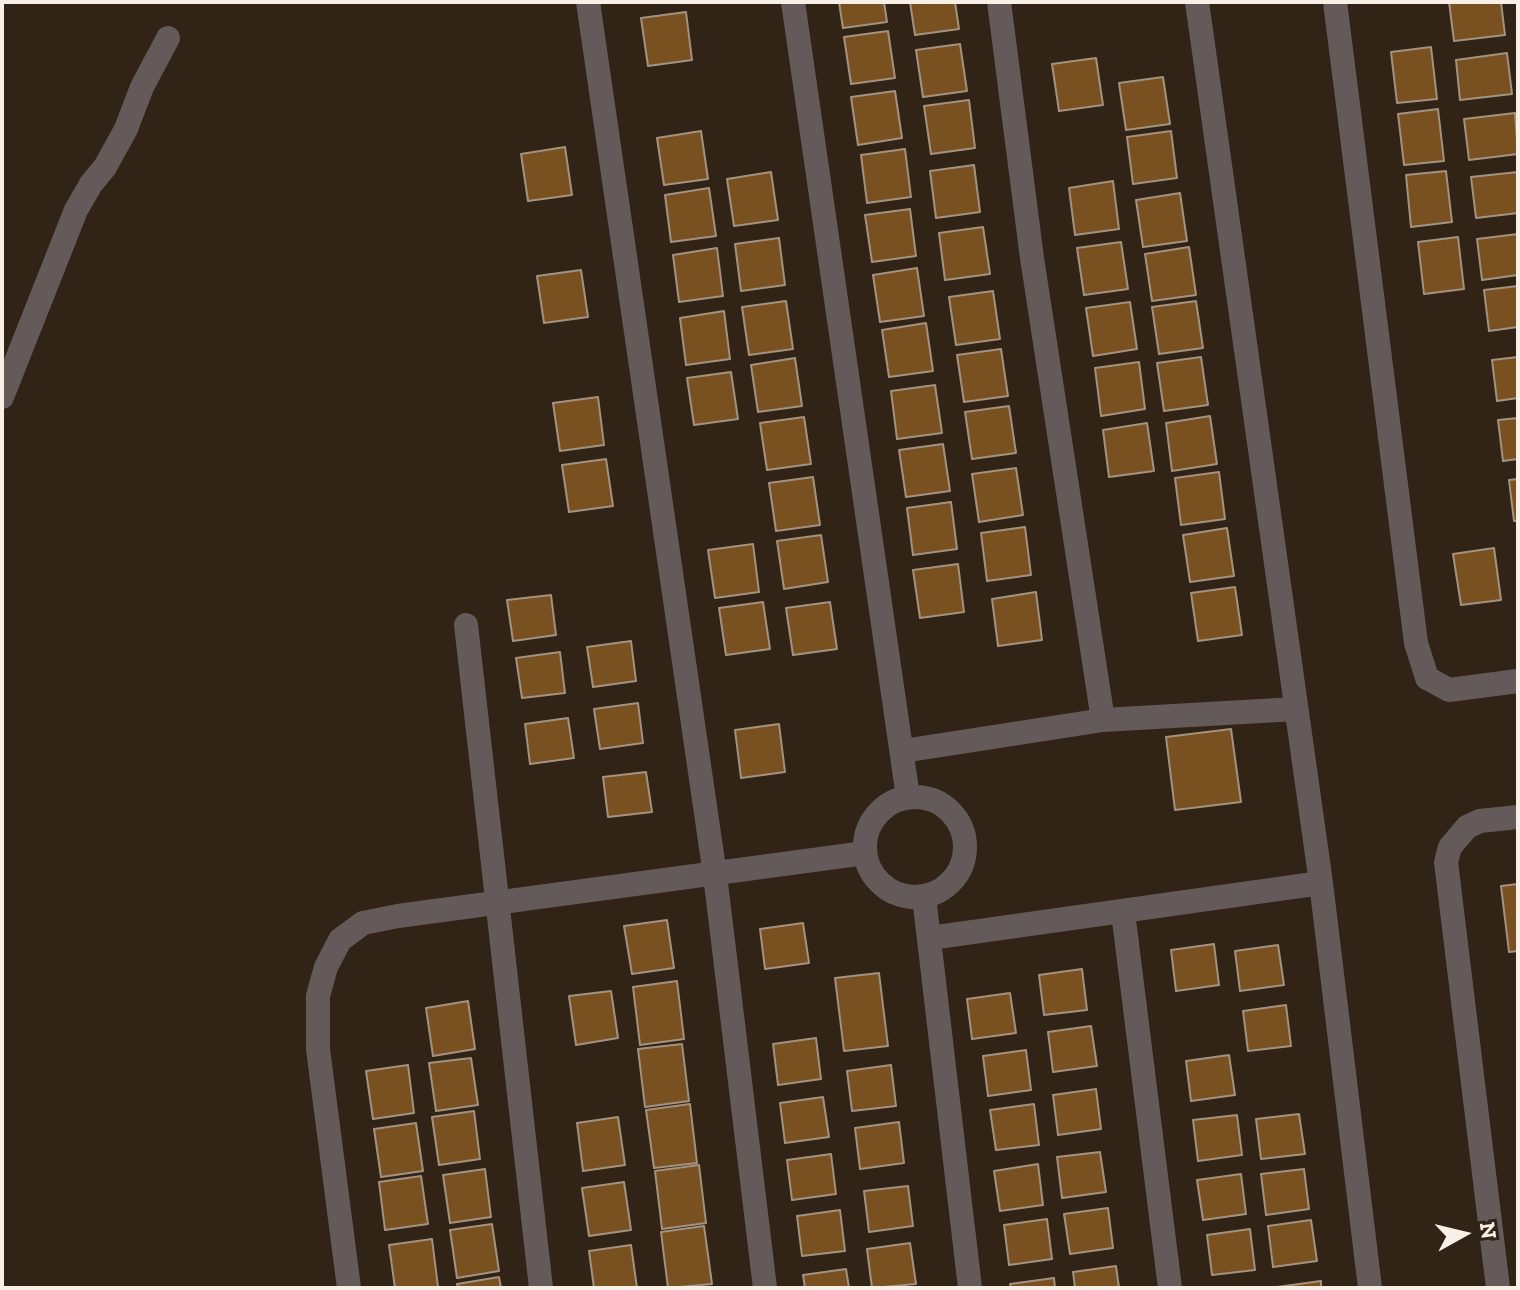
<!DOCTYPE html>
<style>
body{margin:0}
#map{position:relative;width:1520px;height:1290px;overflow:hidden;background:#312315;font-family:"Zilla Slab",serif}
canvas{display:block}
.frame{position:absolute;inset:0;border:4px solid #f8efe6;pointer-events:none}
.north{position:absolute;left:1424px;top:1194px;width:80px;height:80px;-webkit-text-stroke:6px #312315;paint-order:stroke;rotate:82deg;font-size:22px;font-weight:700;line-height:32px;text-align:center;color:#f8efe6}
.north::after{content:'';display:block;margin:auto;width:28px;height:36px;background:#f8efe6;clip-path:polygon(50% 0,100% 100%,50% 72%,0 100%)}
</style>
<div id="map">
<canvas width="1520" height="1290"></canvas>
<div class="frame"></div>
<div class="north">N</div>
</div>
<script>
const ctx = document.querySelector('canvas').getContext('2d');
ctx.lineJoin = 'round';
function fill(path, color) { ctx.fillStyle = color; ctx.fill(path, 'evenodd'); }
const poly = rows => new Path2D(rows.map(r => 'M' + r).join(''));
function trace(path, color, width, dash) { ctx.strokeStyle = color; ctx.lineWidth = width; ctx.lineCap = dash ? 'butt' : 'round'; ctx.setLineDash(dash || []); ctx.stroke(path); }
const building = poly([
 [839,2,884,2,887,22,843,28,839,2],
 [910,2,955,2,959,29,915,35,910,2],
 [1449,2,1501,2,1505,35,1454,41,1449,2],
 [686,12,692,60,648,66,641,18,686,12],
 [888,31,895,78,851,84,844,37,888,31],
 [960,44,967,91,923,97,916,50,960,44],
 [1431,47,1437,99,1397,103,1391,52,1431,47],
 [1507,53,1512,94,1460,100,1456,60,1507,53],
 [1096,58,1103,105,1059,111,1052,64,1096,58],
 [1163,77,1170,124,1126,130,1119,83,1163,77],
 [895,91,902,138,858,145,851,97,895,91],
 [969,100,975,148,931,154,924,106,969,100],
 [1438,109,1444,161,1404,165,1398,114,1438,109],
 [1515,113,1518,154,1469,160,1464,119,1515,113],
 [701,131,708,179,664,185,657,138,701,131],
 [1171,131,1177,178,1133,184,1127,137,1171,131],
 [565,147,572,195,528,201,521,154,565,147],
 [905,149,911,197,867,203,861,155,905,149],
 [974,165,980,212,936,218,930,171,974,165],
 [1446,171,1452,222,1411,227,1406,175,1446,171],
 [771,172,778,220,734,226,727,179,771,172],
 [1518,172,1518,213,1476,218,1471,177,1518,172],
 [1113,181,1119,229,1075,235,1069,188,1113,181],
 [709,188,716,236,671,242,665,195,709,188],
 [1180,193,1187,241,1143,247,1136,200,1180,193],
 [910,209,916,256,872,262,865,215,910,209],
 [983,227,990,274,945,280,939,233,983,227],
 [1518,234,1518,275,1482,280,1477,239,1518,234],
 [1458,237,1464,289,1424,294,1418,242,1458,237],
 [779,238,785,285,741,291,735,244,779,238],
 [1121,242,1128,289,1084,295,1077,248,1121,242],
 [1189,247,1196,295,1152,301,1145,254,1189,247],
 [717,248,723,296,679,302,673,255,717,248],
 [917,268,924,316,880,322,873,275,917,268],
 [581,270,588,317,544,323,537,276,581,270],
 [1518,286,1518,327,1489,331,1484,290,1518,286],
 [993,291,1000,339,956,345,949,297,993,291],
 [786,301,793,349,749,355,742,307,786,301],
 [1196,301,1203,348,1159,354,1152,307,1196,301],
 [1130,302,1137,349,1093,356,1086,308,1130,302],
 [724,311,730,359,686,365,680,318,724,311],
 [926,323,933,371,889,377,882,330,926,323],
 [1001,349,1008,396,964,402,957,355,1001,349],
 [1201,357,1208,405,1164,411,1157,363,1201,357],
 [1518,357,1518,398,1497,401,1492,360,1518,357],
 [795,358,802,406,758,412,751,365,795,358],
 [1139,362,1145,409,1101,416,1095,368,1139,362],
 [731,372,738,419,694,425,687,378,731,372],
 [935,385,942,433,897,439,891,391,935,385],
 [598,397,604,445,560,451,553,403,598,397],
 [1009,406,1016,453,972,459,965,412,1009,406],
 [1210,416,1217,464,1172,471,1166,423,1210,416],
 [804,417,811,464,767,470,760,423,804,417],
 [1518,418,1518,459,1503,461,1498,420,1518,418],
 [1147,423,1154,471,1109,477,1103,430,1147,423],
 [943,444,950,491,906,497,899,450,943,444],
 [606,459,613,506,569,512,562,465,606,459],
 [1016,468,1023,515,979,522,972,474,1016,468],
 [1219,472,1225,519,1181,525,1175,478,1219,472],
 [813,477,820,525,776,531,769,483,813,477],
 [1518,479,1518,521,1514,521,1509,480,1518,479],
 [951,502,957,549,913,555,907,508,951,502],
 [1025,527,1031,575,987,581,981,533,1025,527],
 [1227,528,1234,576,1190,582,1183,535,1227,528],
 [821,535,828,582,784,589,777,541,821,535],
 [753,544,759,592,715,598,708,550,753,544],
 [1494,548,1501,600,1461,605,1453,554,1494,548],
 [958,564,964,612,920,618,913,570,958,564],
 [1235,587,1242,635,1198,641,1191,593,1235,587],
 [1036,592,1042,640,998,646,992,599,1036,592],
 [551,595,556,635,513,641,507,600,551,595],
 [763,602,770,649,726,655,719,608,763,602],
 [830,602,837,649,793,655,786,608,830,602],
 [631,641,636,681,593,687,587,647,631,641],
 [560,652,565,693,522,698,516,658,560,652],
 [638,703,643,743,600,749,594,709,638,703],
 [568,718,574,758,530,764,525,724,568,718],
 [779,724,785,772,741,778,735,730,779,724],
 [1231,729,1241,802,1175,810,1166,737,1231,729],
 [646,772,652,812,608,817,603,777,646,772],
 [1518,884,1518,951,1509,952,1501,886,1518,884],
 [667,920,674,968,632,974,624,926,667,920],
 [803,923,809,963,765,969,760,929,803,923],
 [1214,944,1219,985,1176,991,1171,950,1214,944],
 [1278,945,1284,985,1240,991,1235,951,1278,945],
 [1082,969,1087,1010,1044,1015,1039,975,1082,969],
 [879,973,888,1046,844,1051,835,978,879,973],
 [677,981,684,1039,640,1045,633,987,677,981],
 [611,991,618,1038,576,1045,569,996,611,991],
 [1010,993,1016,1033,972,1039,967,999,1010,993],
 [468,1001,475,1049,433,1056,426,1008,468,1001],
 [1286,1005,1291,1046,1248,1051,1243,1011,1286,1005],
 [1091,1026,1097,1066,1053,1072,1048,1032,1091,1026],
 [816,1038,821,1079,778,1085,773,1044,816,1038],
 [682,1044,689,1101,645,1107,638,1049,682,1044],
 [1026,1050,1031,1090,988,1096,983,1056,1026,1050],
 [1229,1055,1235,1095,1191,1101,1186,1061,1229,1055],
 [471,1058,478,1105,436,1111,429,1063,471,1058],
 [408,1065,414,1113,373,1119,366,1071,408,1065],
 [891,1065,896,1106,852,1111,847,1071,891,1065],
 [1096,1089,1101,1129,1058,1135,1053,1095,1096,1089],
 [823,1097,829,1137,785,1143,780,1103,823,1097],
 [690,1104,697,1163,654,1168,646,1110,690,1104],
 [1034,1104,1039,1145,996,1150,990,1110,1034,1104],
 [474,1111,480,1159,439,1165,432,1117,474,1111],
 [1299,1114,1305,1154,1261,1159,1256,1119,1299,1114],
 [1237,1115,1242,1155,1198,1161,1193,1120,1237,1115],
 [618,1117,625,1165,583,1171,577,1123,618,1117],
 [899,1122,904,1163,860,1169,855,1128,899,1122],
 [416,1123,423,1171,381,1177,374,1129,416,1123],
 [1100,1152,1106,1192,1062,1198,1057,1157,1100,1152],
 [831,1154,836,1194,792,1200,787,1160,831,1154],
 [1038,1164,1043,1205,1000,1211,994,1171,1038,1164],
 [699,1165,706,1223,662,1229,655,1171,699,1165],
 [485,1169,491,1217,450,1223,443,1175,485,1169],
 [1304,1169,1309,1209,1266,1215,1261,1174,1304,1169],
 [1241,1174,1246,1214,1203,1220,1197,1180,1241,1174],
 [421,1176,428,1224,385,1230,379,1182,421,1176],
 [624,1182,631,1230,589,1236,582,1188,624,1182],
 [908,1186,913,1226,869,1232,864,1191,908,1186],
 [1108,1208,1113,1248,1070,1254,1064,1214,1108,1208],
 [840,1210,845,1251,802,1256,797,1216,840,1210],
 [1047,1219,1052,1259,1009,1265,1004,1225,1047,1219],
 [1311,1220,1317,1261,1273,1267,1268,1226,1311,1220],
 [492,1224,499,1271,457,1278,450,1230,492,1224],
 [704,1226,712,1284,668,1288,661,1232,704,1226],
 [1250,1229,1255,1270,1212,1275,1207,1235,1250,1229],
 [432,1239,438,1287,395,1288,389,1245,432,1239],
 [910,1243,916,1284,872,1288,867,1249,910,1243],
 [631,1245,637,1288,594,1288,589,1251,631,1245],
 [1116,1266,1119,1288,1075,1288,1073,1272,1116,1266],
 [846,1269,849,1288,805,1288,803,1275,846,1269],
 [499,1277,501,1288,458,1288,457,1284,499,1277],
 [1054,1278,1055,1288,1011,1288,1010,1284,1054,1278],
 [1321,1281,1321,1288,1277,1288,1277,1287,1321,1281]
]);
fill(building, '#79501f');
trace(building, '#a39281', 2);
trace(poly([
 [588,2,715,875,765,1288],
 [793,2,908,797],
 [999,2,1032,258,1103,720],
 [1197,2,1321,883,1370,1288],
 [1335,2,1416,643,1427,678,1449,690,1518,681],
 [2,397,76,210,91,184,105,167,126,129,142,87,168,38],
 [466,625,541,1288],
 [903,751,1103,720,1296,709],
 '865 847a50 50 0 1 1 100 0a50 50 0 1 1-100 0Z',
 [924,897,970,1288],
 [1123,912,1170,1288],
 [930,938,1321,883],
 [349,1288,318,1049,318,996,326,967,340,940,363,923,398,916,865,853],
 [1498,1288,1446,862,1450,847,1467,827,1480,821,1518,817]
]), '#655a5a', 24);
</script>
